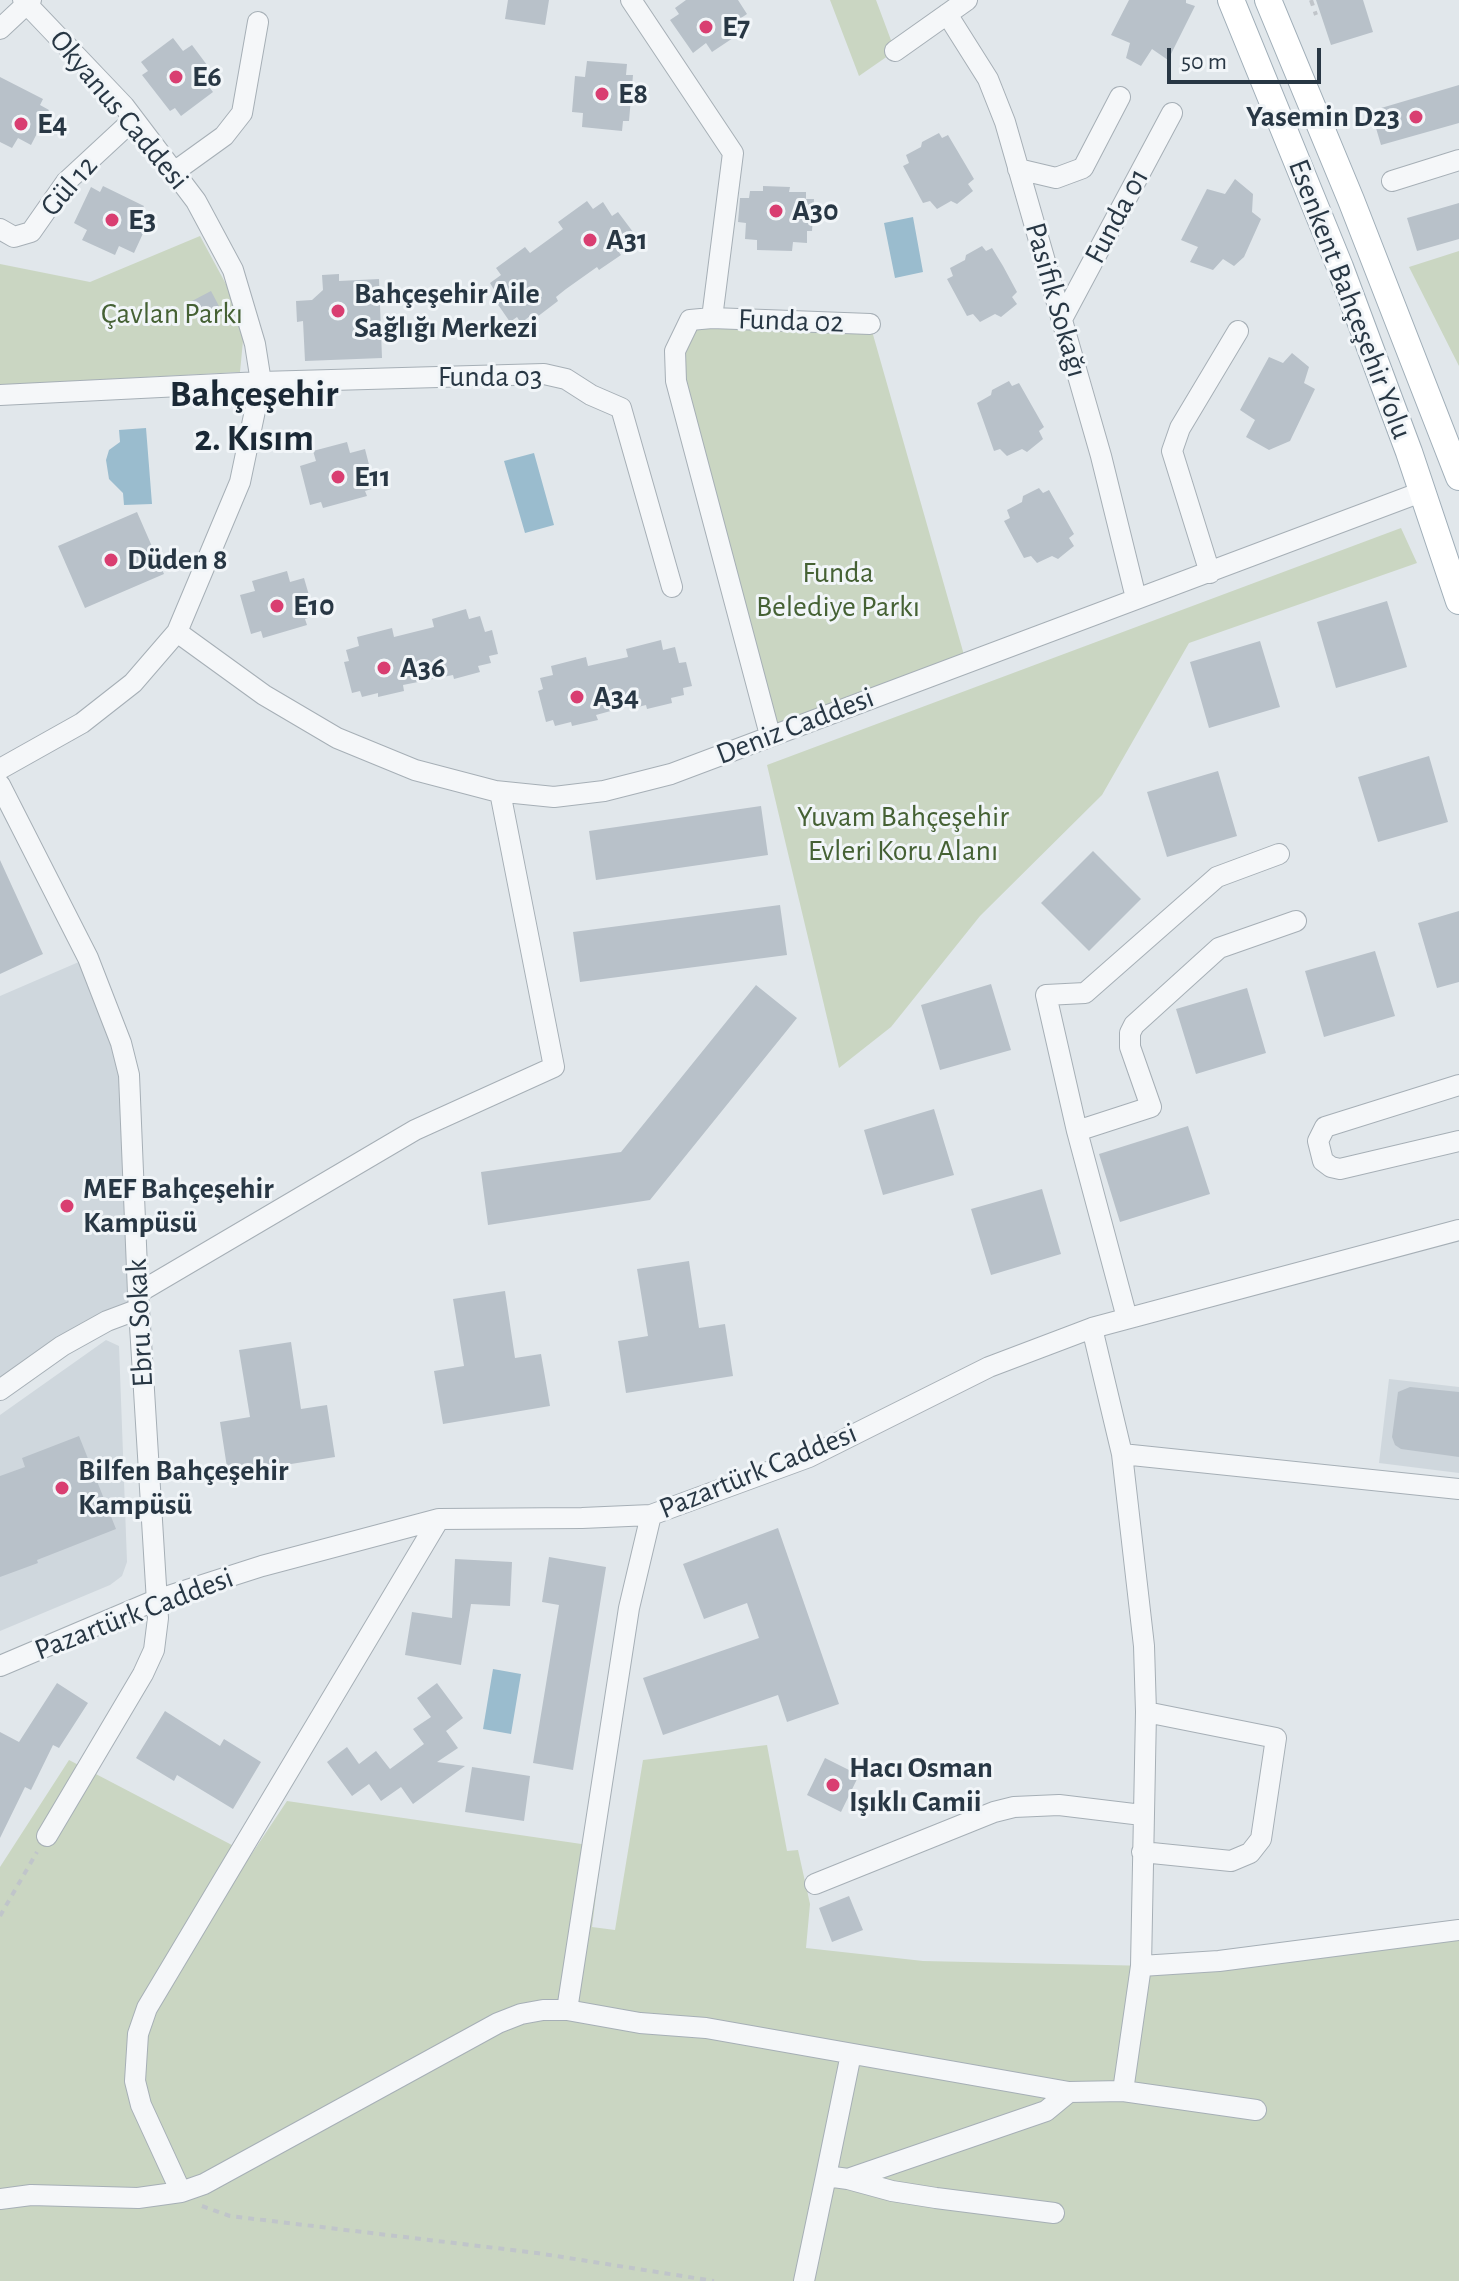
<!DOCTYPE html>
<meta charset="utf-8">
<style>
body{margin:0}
#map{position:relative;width:1459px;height:2281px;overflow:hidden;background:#e1e7eb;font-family:"Alegreya Sans",sans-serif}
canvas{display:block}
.scale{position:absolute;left:1167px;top:48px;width:154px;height:36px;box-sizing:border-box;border:4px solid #283744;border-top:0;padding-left:10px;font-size:24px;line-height:28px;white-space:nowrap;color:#283744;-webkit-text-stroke:6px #f1f5f8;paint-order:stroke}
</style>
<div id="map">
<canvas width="1459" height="2281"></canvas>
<div class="scale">50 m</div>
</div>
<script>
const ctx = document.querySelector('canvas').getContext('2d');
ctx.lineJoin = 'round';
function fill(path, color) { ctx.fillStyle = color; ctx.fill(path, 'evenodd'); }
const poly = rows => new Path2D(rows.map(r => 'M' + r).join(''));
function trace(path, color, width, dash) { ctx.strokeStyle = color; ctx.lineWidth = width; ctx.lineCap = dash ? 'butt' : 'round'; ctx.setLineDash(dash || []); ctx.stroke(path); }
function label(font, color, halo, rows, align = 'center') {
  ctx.font = font + ' "Alegreya Sans",sans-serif'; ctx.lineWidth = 6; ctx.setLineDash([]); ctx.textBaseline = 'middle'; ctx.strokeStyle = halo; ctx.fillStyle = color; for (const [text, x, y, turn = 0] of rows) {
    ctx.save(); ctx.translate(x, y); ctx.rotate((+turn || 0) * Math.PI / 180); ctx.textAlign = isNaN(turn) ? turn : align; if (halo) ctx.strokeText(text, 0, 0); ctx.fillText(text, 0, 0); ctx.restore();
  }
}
fill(poly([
 [88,958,121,1043,139,1309,0,1390,0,996],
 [106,1340,119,1346,127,1562,122,1576,110,1585,0,1631,0,1415],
 [1389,1379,1459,1387,1459,1473,1379,1463]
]), '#cfd7dd');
fill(poly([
 [830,0,876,0,895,51,859,76],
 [200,236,234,299,244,330,240,372,0,385,0,264,90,282],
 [1459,251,1459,366,1409,267],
 [690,320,870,324,966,662,770,735,676,381],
 [1401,528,1417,563,1189,643,1102,795,980,916,891,1027,839,1068,767,765],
 [767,1745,787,1851,798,1850,810,1904,806,1948,923,1961,1152,1966,1459,1930,1459,2281,0,2281,0,1867,69,1760,251,1855,287,1801,602,1847,592,1927,615,1930,643,1760]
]), '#cad6c2');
fill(poly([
 [913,217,923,272,895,278,884,223],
 [146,428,152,504,124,505,123,493,109,479,106,460,109,450,120,442,119,430],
 [534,453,554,525,525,533,504,461],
 [493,1669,521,1674,511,1734,483,1729]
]), '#9abcce');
fill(poly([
 [508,0,549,0,545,25,505,19],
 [686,0,738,0,747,14,735,22,742,32,712,52,706,43,693,53,670,20,679,14,675,8],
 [1129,0,1186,0,1186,3,1195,6,1168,60,1152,49,1141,66,1126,58,1130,43,1111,35],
 [1316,0,1363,0,1373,32,1331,45],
 [173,38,183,51,192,45,213,73,204,80,213,92,181,116,175,108,170,111,142,75,148,71,141,62],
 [587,61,627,64,626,75,633,75,629,121,623,121,622,131,582,127,583,113,572,112,575,76,585,77],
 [0,77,43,99,40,105,49,110,31,145,18,138,12,148,0,142],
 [1459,85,1459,123,1381,145,1371,111],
 [939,133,942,138,948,135,974,179,968,184,973,191,957,204,951,201,937,209,930,201,923,203,903,166,909,163,906,155,921,147,922,142],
 [1235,179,1253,194,1252,212,1261,219,1244,257,1234,266,1223,259,1213,270,1190,262,1198,247,1181,240,1207,189,1225,194],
 [103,186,144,206,141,212,151,216,134,253,119,246,115,255,82,240,87,230,74,223,91,187,100,192],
 [763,186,790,187,789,192,806,192,806,199,814,199,812,231,807,231,807,243,793,242,792,251,757,250,757,240,745,239,746,223,738,222,740,198,749,198,750,191,763,191],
 [587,201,593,209,603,202,612,216,618,212,633,232,625,238,629,243,618,251,621,255,599,270,597,267,566,289,556,297,558,301,537,317,534,313,521,323,517,317,510,322,492,296,496,293,490,283,501,275,496,268,525,247,530,253,563,229,558,222],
 [1459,203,1459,239,1417,251,1407,218],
 [982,246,986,251,992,248,1003,266,1017,292,1012,297,1017,304,1001,317,995,314,980,322,973,314,967,316,947,279,953,276,950,268,965,260,966,255],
 [339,274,339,281,379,279,382,358,305,361,303,321,297,322,296,301,312,300,323,290,322,275],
 [211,291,220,308,200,318,192,301],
 [1292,353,1309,367,1304,383,1315,389,1290,441,1269,450,1246,437,1255,420,1240,410,1269,357,1283,363],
 [1009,381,1012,386,1019,383,1044,427,1039,431,1043,439,1027,452,1022,449,1007,456,1000,449,994,451,977,403,991,395,992,390],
 [347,442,350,453,365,449,375,488,365,491,367,496,323,508,321,502,310,505,300,466,316,461,313,451],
 [1039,488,1043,493,1049,490,1074,534,1069,538,1074,546,1058,559,1052,556,1037,563,1031,556,1024,558,1004,521,1010,518,1007,510,1022,502,1023,496],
 [137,512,164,574,85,608,58,546],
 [287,571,290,582,304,578,315,616,305,619,307,625,263,638,261,631,251,634,240,595,255,591,252,581],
 [1387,601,1407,667,1336,688,1317,622],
 [466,609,469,619,480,616,485,632,492,630,498,654,489,656,491,663,478,666,480,672,454,679,453,675,403,685,404,691,378,697,378,693,362,697,360,691,352,693,344,662,349,661,346,650,359,646,357,637,392,628,394,637,434,627,432,619],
 [661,640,663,650,675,647,679,663,686,662,692,686,683,688,684,695,671,698,672,703,647,709,646,705,630,709,629,706,596,715,598,720,572,726,571,722,555,726,553,720,546,722,538,691,543,689,540,678,553,675,551,666,586,657,588,666,628,657,626,649],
 [1260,641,1280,707,1209,728,1190,662],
 [1429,756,1448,822,1378,842,1358,777],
 [1218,771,1237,836,1167,857,1147,792],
 [761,806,768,855,596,880,589,831],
 [1093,851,1141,899,1089,951,1041,903],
 [0,860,43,954,0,974],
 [780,905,787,955,580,982,573,932],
 [1459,911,1459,982,1437,988,1418,923],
 [1375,951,1395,1016,1324,1037,1305,971],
 [991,984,1011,1050,940,1070,921,1005],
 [756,985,797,1018,650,1200,488,1225,481,1172,621,1152],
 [1247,988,1266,1053,1196,1074,1176,1009],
 [934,1109,954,1175,883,1195,864,1130],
 [1188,1126,1210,1194,1120,1222,1099,1154],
 [1042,1189,1061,1254,991,1275,971,1209],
 [689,1261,699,1328,725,1324,733,1376,626,1393,618,1341,648,1336,637,1269],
 [505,1291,515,1358,541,1354,550,1406,443,1424,434,1371,464,1366,453,1299],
 [291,1342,301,1409,327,1405,335,1457,228,1474,220,1422,250,1417,239,1350],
 [1410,1387,1459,1392,1459,1457,1401,1449,1395,1445,1392,1437,1398,1392],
 [79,1436,116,1529,37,1560,38,1563,0,1577,0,1476,25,1467,22,1458],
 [778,1528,839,1704,787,1722,778,1695,663,1735,643,1678,759,1638,747,1603,704,1619,683,1564],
 [549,1557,606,1567,573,1770,533,1763,559,1605,542,1602],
 [455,1559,512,1562,510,1606,471,1604,461,1665,405,1655,412,1612,452,1618],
 [57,1683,88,1703,59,1748,53,1745,31,1790,25,1787,0,1838,0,1732,19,1742],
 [437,1683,463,1718,446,1731,458,1748,437,1762,465,1766,413,1804,401,1787,381,1801,369,1784,352,1796,327,1762,347,1747,359,1764,376,1751,390,1769,424,1744,413,1729,431,1717,417,1698],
 [165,1711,220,1746,224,1739,261,1762,233,1809,177,1775,174,1781,136,1758],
 [825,1758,859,1775,841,1812,807,1795],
 [472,1767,530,1776,524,1821,465,1812],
 [849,1896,863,1930,832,1942,819,1908]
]), '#b8c1c9');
const minor = poly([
 [631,0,733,153,712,318],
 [947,14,988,79,1005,122,1101,456,1136,598],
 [0,29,31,0],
 [895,51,967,0],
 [1018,169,1056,178,1083,168,1120,97],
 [174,172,224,136,242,113,258,22],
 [1392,181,1459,160],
 [0,229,14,237,31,232,66,182,134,119],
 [1062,319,1172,113],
 [0,395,261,382,544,374,566,379,591,395,621,408,672,587],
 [1210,573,1172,451,1180,428,1238,331],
 [177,632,264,695,337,738,415,770,495,791,554,797,604,791,671,774,1424,491],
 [770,735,676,381,675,351,690,320,712,318,870,324],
 [0,769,82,723,133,683,177,632,240,482,261,382,255,344,233,270,196,201,124,106,23,0],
 [0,785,88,958,121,1043,129,1075,138,1293,158,1618,154,1650,143,1674,47,1836],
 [1459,1085,1325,1127,1318,1141,1323,1161,1331,1167,1340,1169,1459,1141],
 [1077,1131,1151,1107,1130,1047,1130,1033,1134,1025,1219,948,1296,921],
 [138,1293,415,1130,554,1067,500,792],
 [1127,1318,1077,1131,1046,995,1085,993,1217,877,1279,854],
 [1092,1328,1122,1454,1144,1646,1146,1712,1141,1966,1219,1961,1459,1930],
 [0,1390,62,1346,107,1321,139,1309],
 [1122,1454,1459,1489],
 [651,1515,629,1608,567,2010,640,2023,706,2028,1069,2092,1123,2091],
 [0,1666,156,1600,262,1566,439,1519,582,1518,651,1515,809,1457,989,1367,1092,1328,1459,1230],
 [1142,1852,1231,1861,1250,1853,1261,1839,1276,1738,1146,1712],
 [815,1884,994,1812,1014,1807,1059,1805,1142,1815],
 [1141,1966,1123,2091,1256,2110],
 [826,2176,851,2054],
 [848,2179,892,2191,936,2198,1054,2213],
 [181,2192,141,2105,135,2081,138,2034,147,2008,439,1519],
 [0,2199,31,2195,138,2198,181,2192,204,2184,498,2023,521,2014,543,2010,567,2010],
 [804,2281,826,2176,848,2179,1046,2111,1069,2092]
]);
const major = poly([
 [1231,0,1340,267,1409,452,1459,601],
 [1268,0,1351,200,1459,477]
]);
trace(minor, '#a6afb6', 22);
trace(major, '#a0aeb8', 28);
trace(poly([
 [1311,0,1316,15],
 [0,1916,37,1852],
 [202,2206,230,2216,537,2253,714,2281]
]), '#c0c5ca', 4, [6, 6]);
trace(minor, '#f5f7f9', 20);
trace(major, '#fff', 26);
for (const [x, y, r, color] of [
 [706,27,8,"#d93e71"],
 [176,77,8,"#d93e71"],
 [602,94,8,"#d93e71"],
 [1416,117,8,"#d93e71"],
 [21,124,8,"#d93e71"],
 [776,211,8,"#d93e71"],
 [112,220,8,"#d93e71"],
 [590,240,8,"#d93e71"],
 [338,311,8,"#d93e71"],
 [338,477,8,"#d93e71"],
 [111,560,8,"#d93e71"],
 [277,606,8,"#d93e71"],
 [384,668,8,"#d93e71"],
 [577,697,8,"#d93e71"],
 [67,1206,8,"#d93e71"],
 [62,1488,8,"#d93e71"],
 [833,1785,8,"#d93e71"]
]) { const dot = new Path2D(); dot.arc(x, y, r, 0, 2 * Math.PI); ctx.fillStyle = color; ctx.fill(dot); trace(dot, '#f1f5f8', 3); }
label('bold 30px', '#283744', '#f1f5f8', [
 ["E7",722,27],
 ["E6",192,77],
 ["E8",618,94],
 ["Yasemin D23",1400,117,"right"],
 ["E4",37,124],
 ["A30",792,211],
 ["E3",128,220],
 ["A31",606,240],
 ["Bahçeşehir Aile",354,294],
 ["Sağlığı Merkezi",354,328],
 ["E11",354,477],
 ["Düden 8",127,560],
 ["E10",293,606],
 ["A36",400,668],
 ["A34",593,697],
 ["MEF Bahçeşehir",83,1189],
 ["Kampüsü",83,1223],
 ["Bilfen Bahçeşehir",78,1471],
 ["Kampüsü",78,1505],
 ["Hacı Osman",849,1768],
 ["Işıklı Camii",849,1802]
], 'left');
label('30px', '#283744', '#f1f5f8', [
 ["Okyanus Caddesi",119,110,50],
 ["Gül 12",69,186,-49],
 ["Funda 01",1117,216,-62],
 ["Esenkent Bahçeşehir Yolu",1350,299,69],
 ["Pasifik Sokağı",1056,300,74],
 ["Funda 02",791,321,2],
 ["Funda 03",490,377],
 ["Deniz Caddesi",795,726,-21],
 ["Ebru Sokak",140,1323,-93],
 ["Pazartürk Caddesi",758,1471,-22],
 ["Pazartürk Caddesi",134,1614,-21]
]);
label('30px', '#456134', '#f1f5f8', [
 ["Çavlan Parkı",172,314],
 ["Funda",838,573],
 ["Belediye Parkı",838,607],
 ["Yuvam Bahçeşehir",903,817],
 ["Evleri Koru Alanı",903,851]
]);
label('bold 38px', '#1a2835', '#f1f5f8', [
 ["Bahçeşehir",254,395],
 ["2. Kısım",254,439]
]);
</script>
